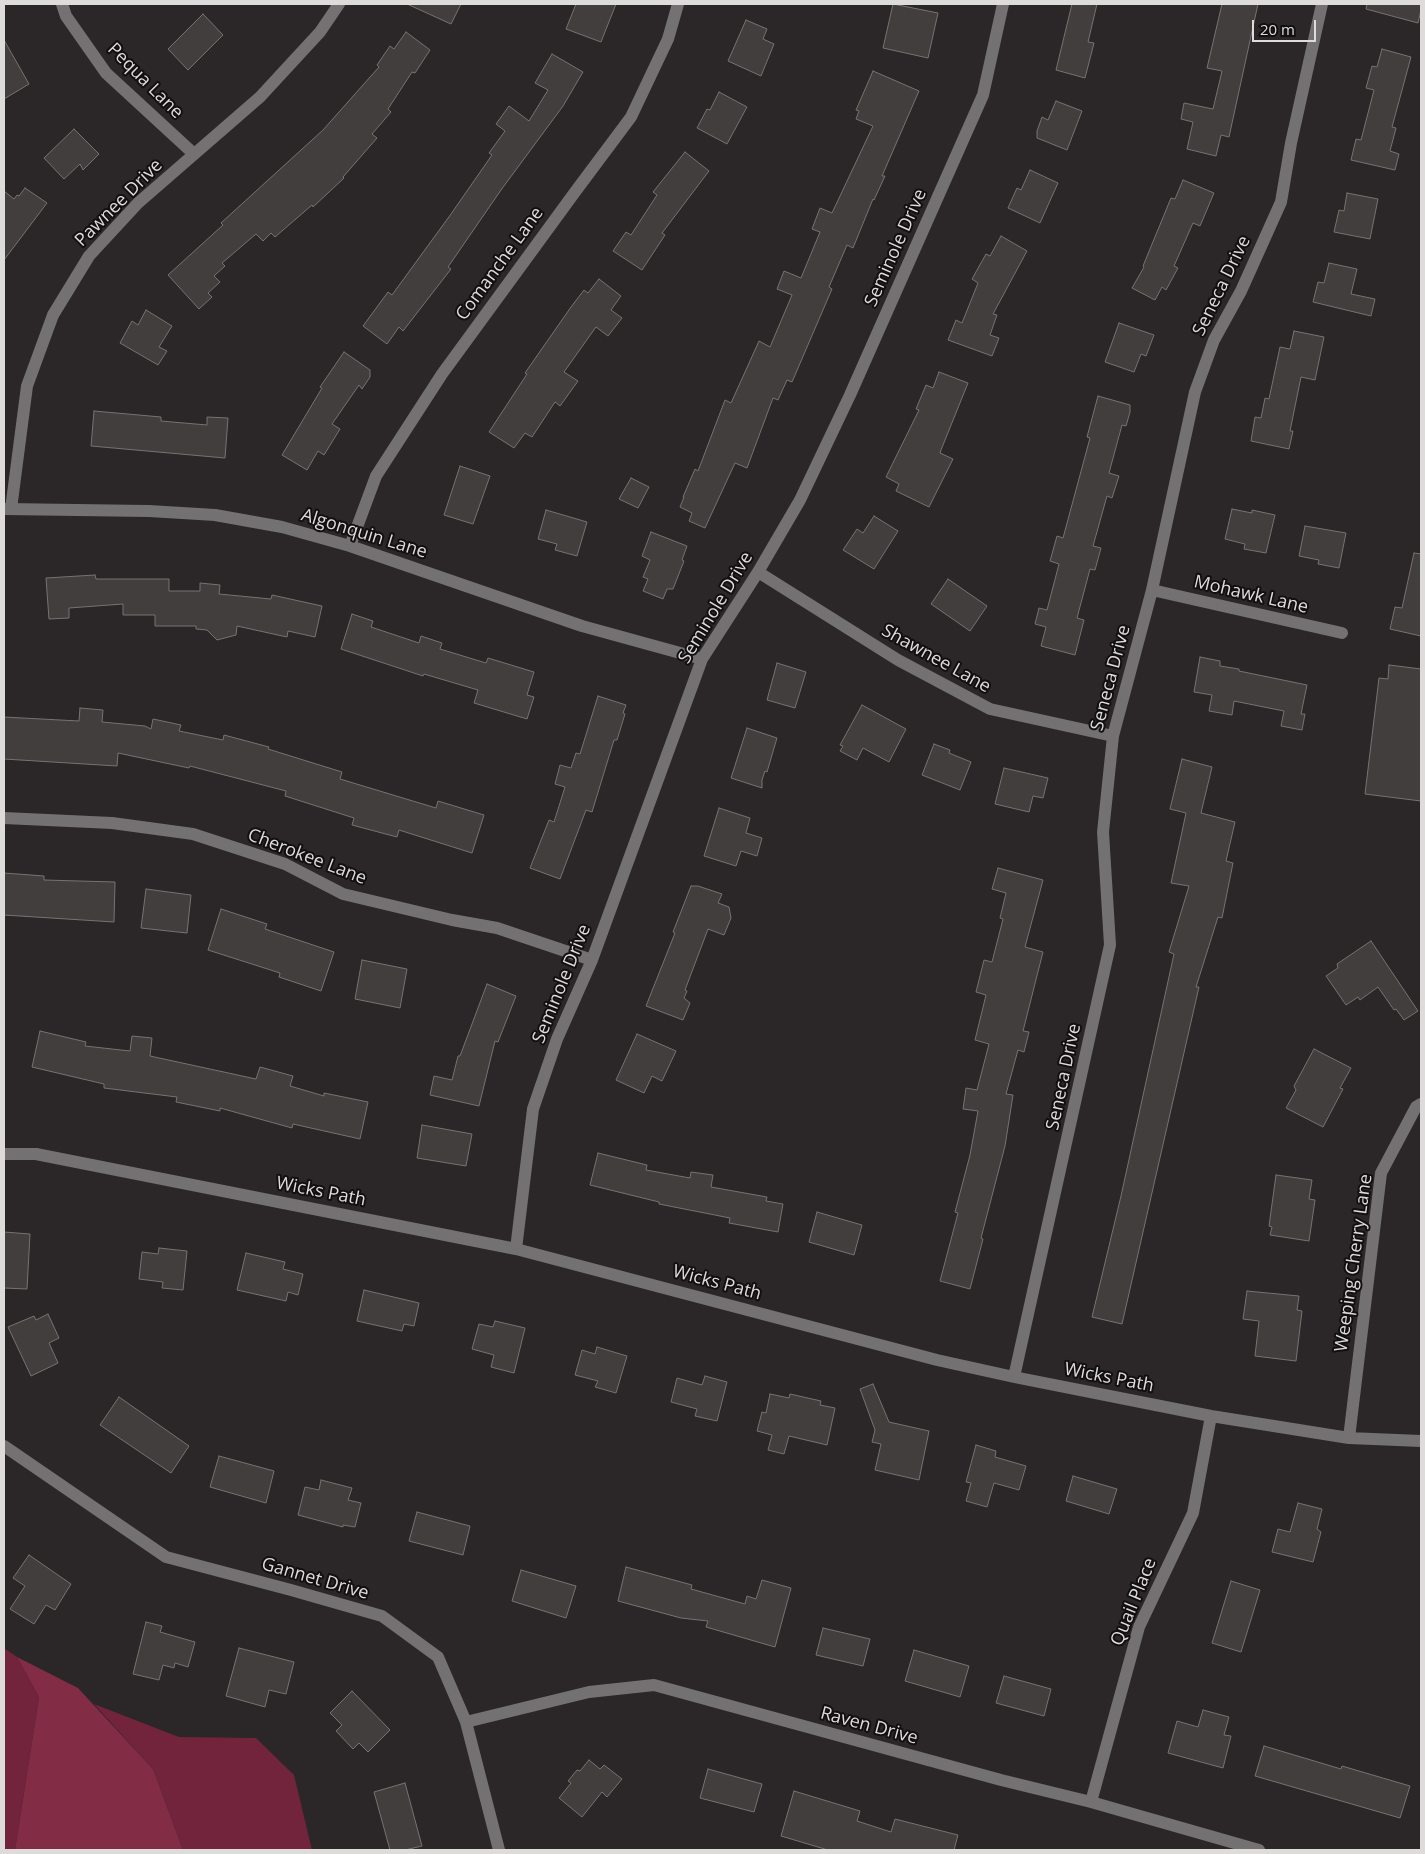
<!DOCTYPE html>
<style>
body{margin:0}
#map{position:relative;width:1425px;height:1854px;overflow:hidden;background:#2b2627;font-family:"Open Sans",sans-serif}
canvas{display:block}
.frame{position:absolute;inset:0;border:5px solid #dedbdb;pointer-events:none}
.scale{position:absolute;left:1252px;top:20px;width:64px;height:22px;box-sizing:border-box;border:2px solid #dedbdb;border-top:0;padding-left:6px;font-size:15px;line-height:18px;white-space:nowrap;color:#dedbdb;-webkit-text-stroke:4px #120f10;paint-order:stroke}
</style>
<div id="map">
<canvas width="1425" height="1854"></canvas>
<div class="frame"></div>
<div class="scale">20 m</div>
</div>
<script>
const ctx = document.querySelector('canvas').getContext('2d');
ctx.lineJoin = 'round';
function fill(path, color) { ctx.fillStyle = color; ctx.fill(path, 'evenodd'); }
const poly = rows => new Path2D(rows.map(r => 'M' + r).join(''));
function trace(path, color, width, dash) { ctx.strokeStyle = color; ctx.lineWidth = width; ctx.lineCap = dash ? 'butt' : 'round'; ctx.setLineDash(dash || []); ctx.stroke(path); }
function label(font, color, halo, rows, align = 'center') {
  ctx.font = font + ' "Open Sans",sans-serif'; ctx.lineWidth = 4; ctx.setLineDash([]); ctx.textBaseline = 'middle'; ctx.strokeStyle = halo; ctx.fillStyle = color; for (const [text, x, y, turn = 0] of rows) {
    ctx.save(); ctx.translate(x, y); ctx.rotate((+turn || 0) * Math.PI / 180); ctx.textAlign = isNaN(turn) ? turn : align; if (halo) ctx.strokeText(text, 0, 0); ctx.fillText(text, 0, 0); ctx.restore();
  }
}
fill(poly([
 [4,1648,17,1657,39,1697,15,1850,4,1850],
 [94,1704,179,1737,256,1738,294,1775,312,1850,183,1850,153,1769]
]), '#71243c');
fill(poly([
 [17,1657,78,1688,153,1769,183,1850,15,1850,39,1697]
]), '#822c46');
const building = poly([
 [407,4,461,4,451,24,407,4],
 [576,4,616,4,601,42,566,29,576,4],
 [893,4,938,13,928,58,883,48,893,4],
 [1072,4,1097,4,1088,42,1094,43,1085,78,1056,70,1072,4],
 [1222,4,1258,4,1229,137,1221,135,1216,156,1187,149,1193,122,1181,119,1184,103,1213,109,1222,71,1207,68,1222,4],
 [1367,4,1421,4,1421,10,1418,23,1366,9,1367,4],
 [203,14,223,35,188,70,168,49,203,14],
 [746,20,767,29,763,39,774,44,761,76,728,61,746,20],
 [406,32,430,50,415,73,412,72,388,109,391,112,372,134,377,138,343,177,344,178,313,207,312,205,275,237,271,233,263,241,256,234,222,263,225,266,214,276,220,282,208,293,212,297,199,309,168,275,223,225,221,223,323,130,379,67,377,65,390,46,394,49,406,32],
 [4,40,29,84,4,99,4,40],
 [1382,49,1411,57,1392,127,1396,128,1390,151,1399,154,1395,170,1351,160,1356,139,1361,140,1374,90,1366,88,1372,66,1377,67,1382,49],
 [552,54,583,72,563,106,501,190,448,267,451,269,403,331,399,327,387,344,363,326,388,292,392,295,451,214,492,155,489,153,505,131,496,124,509,106,529,121,548,90,535,83,552,54],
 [873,71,919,91,882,176,885,176,874,200,873,199,853,248,847,245,829,287,832,289,792,382,787,380,778,400,773,398,747,468,735,463,705,528,689,521,692,513,680,507,684,497,683,497,695,469,698,471,725,400,731,403,759,341,770,347,792,295,777,289,784,271,801,278,820,232,812,229,820,208,832,213,873,126,856,119,859,111,856,110,873,71],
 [719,92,747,107,727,144,697,128,707,109,710,110,719,92],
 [1056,101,1082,111,1067,150,1037,138,1037,131,1042,117,1048,120,1056,101],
 [74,129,99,154,83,170,80,164,64,179,44,158,74,129],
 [685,152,709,171,662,233,665,235,642,270,613,251,626,232,631,235,657,195,653,192,685,152],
 [1030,170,1058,183,1040,223,1008,208,1017,188,1021,190,1030,170],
 [1183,180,1214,193,1200,226,1193,223,1174,266,1178,268,1166,290,1162,287,1155,300,1132,288,1144,267,1143,266,1171,198,1175,199,1183,180],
 [25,188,47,203,4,260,4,191,14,199,17,195,19,196,25,188],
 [1347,193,1378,199,1370,239,1334,232,1339,210,1344,211,1347,193],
 [1001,236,1027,251,993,314,997,315,990,335,999,338,992,356,948,340,956,320,962,323,978,283,972,279,986,254,990,256,1001,236],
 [1329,263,1357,269,1351,294,1375,299,1371,316,1313,302,1318,282,1324,283,1329,263],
 [599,279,621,296,611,310,622,318,608,336,596,327,564,372,578,381,560,406,555,402,532,437,525,433,514,448,489,432,527,374,525,373,571,307,584,290,588,293,599,279],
 [146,310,172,326,159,347,167,351,158,365,120,343,132,321,138,325,146,310],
 [1119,323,1154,335,1146,356,1141,354,1134,372,1105,362,1119,323],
 [1294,331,1324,337,1315,380,1301,377,1290,431,1293,431,1289,449,1251,441,1255,417,1261,418,1265,398,1269,399,1280,347,1290,349,1294,331],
 [344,352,370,370,370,377,362,389,359,385,332,424,340,429,324,455,318,451,307,470,282,455,322,388,320,387,344,352],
 [939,372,968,383,941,450,940,453,953,459,929,507,896,491,899,484,886,477,919,410,916,409,926,385,933,388,939,372],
 [1098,396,1130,405,1130,412,1126,426,1122,425,1109,473,1119,476,1112,498,1107,496,1093,546,1101,548,1095,570,1090,569,1077,618,1084,620,1075,655,1041,646,1046,627,1035,624,1039,608,1047,610,1059,564,1050,561,1057,536,1063,538,1090,438,1087,437,1098,396],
 [94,411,161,417,161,421,207,425,207,417,228,418,225,458,91,446,94,411],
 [460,466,490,476,473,524,444,515,460,466],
 [631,478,649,487,638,508,619,499,631,478],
 [1232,509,1252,513,1252,510,1275,515,1266,553,1244,549,1245,544,1225,539,1232,509],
 [546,510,587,522,577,556,555,550,557,544,538,539,546,510],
 [874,516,898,531,874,569,843,550,857,529,863,533,874,516],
 [1305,526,1346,533,1339,568,1318,564,1319,560,1299,556,1305,526],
 [651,532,687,546,682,560,684,561,673,589,667,589,663,599,643,591,648,579,643,577,650,560,642,556,651,532],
 [1414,553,1421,554,1421,636,1390,629,1395,607,1402,608,1414,553],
 [95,575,96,579,169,579,169,591,200,591,200,583,220,585,219,594,271,599,272,595,322,606,315,637,288,631,287,637,237,626,236,635,217,640,207,630,196,629,196,626,155,626,155,615,123,615,123,604,69,608,69,618,49,619,46,578,95,575],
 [948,579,987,606,970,631,931,604,948,579],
 [352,614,373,621,371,627,419,643,421,636,442,643,440,649,486,663,488,658,534,672,527,695,534,697,527,719,474,703,478,690,424,674,423,676,341,649,352,614],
 [1200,657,1220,661,1220,666,1239,669,1239,671,1307,685,1301,714,1305,714,1302,730,1281,726,1284,711,1234,701,1232,715,1209,711,1212,695,1194,692,1200,657],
 [777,663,806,672,795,708,767,700,777,663],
 [1389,665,1421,669,1421,801,1365,794,1379,678,1388,679,1389,665],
 [598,696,626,705,623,713,625,714,617,740,614,740,592,812,586,810,560,879,530,868,549,820,554,822,565,787,555,784,560,765,571,768,576,753,580,754,598,696],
 [862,705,906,729,889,762,863,748,857,760,840,751,843,746,840,745,862,705],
 [80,708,103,710,102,722,145,726,151,729,153,719,181,725,179,731,223,740,224,735,269,747,268,749,342,772,340,779,436,808,438,801,484,815,472,853,399,830,397,837,352,825,354,818,285,796,286,791,190,766,189,768,118,753,117,766,4,759,4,717,79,721,80,708],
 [747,728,777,738,767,772,765,771,762,780,762,788,731,778,747,728],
 [934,744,950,750,949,753,971,762,960,790,922,775,934,744],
 [1182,759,1212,767,1201,813,1235,822,1226,861,1233,863,1222,918,1218,917,1196,987,1199,987,1122,1324,1092,1317,1121,1196,1174,954,1169,952,1189,886,1171,883,1186,813,1170,809,1182,759],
 [1004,768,1048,778,1043,798,1033,796,1029,812,995,804,1004,768],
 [719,808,750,818,746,833,762,838,757,856,741,851,736,866,704,856,719,808],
 [998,868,1043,880,1025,947,1043,952,1023,1031,1029,1032,1024,1052,1018,1050,1006,1094,1013,1095,1005,1146,981,1238,983,1239,970,1289,940,1281,958,1213,955,1212,970,1155,978,1111,963,1109,966,1088,977,1090,989,1044,975,1040,986,995,976,992,984,960,992,962,1003,919,1000,918,1006,893,992,889,998,868],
 [4,873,44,876,44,880,115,882,114,922,4,915,4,873],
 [691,886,698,886,722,894,718,903,729,907,731,918,724,935,708,929,685,990,687,991,684,998,690,1003,683,1020,646,1006,675,933,673,932,691,886],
 [146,889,191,895,187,933,141,928,146,889],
 [221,909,267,924,265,929,334,952,321,991,279,977,280,973,208,950,221,909],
 [1371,941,1418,1011,1404,1020,1396,1009,1394,1010,1378,987,1360,1000,1358,997,1346,1005,1326,976,1338,968,1337,964,1371,941],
 [362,960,407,969,400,1008,355,999,362,960],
 [487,984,516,996,498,1042,495,1041,479,1106,430,1095,434,1076,452,1080,458,1056,460,1056,487,984],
 [40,1031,86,1042,85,1046,130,1051,132,1036,152,1038,150,1056,256,1079,260,1067,293,1076,290,1086,324,1096,324,1093,368,1102,360,1139,293,1124,292,1128,220,1108,220,1111,176,1102,177,1097,104,1088,104,1084,32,1067,40,1031],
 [637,1034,676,1051,662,1081,652,1076,644,1093,616,1080,637,1034],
 [1314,1049,1351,1068,1340,1088,1343,1089,1323,1127,1286,1108,1296,1090,1294,1086,1314,1049],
 [422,1125,472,1134,466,1166,417,1158,422,1125],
 [598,1153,647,1165,646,1170,690,1178,691,1172,713,1175,711,1187,767,1197,766,1201,783,1204,778,1232,729,1223,730,1218,659,1204,659,1202,590,1185,598,1153],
 [1276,1175,1312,1180,1309,1199,1315,1200,1309,1241,1270,1235,1272,1227,1269,1226,1276,1175],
 [817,1212,862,1225,854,1255,809,1242,817,1212],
 [4,1232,30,1234,27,1289,4,1288,4,1232],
 [159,1248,187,1251,183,1290,162,1288,163,1282,139,1279,142,1252,158,1254,159,1248],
 [246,1253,285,1262,283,1269,303,1274,298,1295,288,1292,286,1301,237,1290,246,1253],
 [364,1290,419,1303,414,1326,404,1324,402,1331,357,1321,364,1290],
 [1247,1291,1299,1296,1297,1310,1302,1311,1296,1361,1255,1356,1259,1321,1243,1319,1247,1291],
 [48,1314,59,1338,49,1343,58,1363,31,1376,8,1327,34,1316,36,1320,48,1314],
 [495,1321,525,1328,514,1373,491,1367,494,1355,472,1349,479,1324,493,1327,495,1321],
 [597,1347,627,1356,616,1393,595,1387,598,1381,575,1375,582,1350,595,1354,597,1347],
 [705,1376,727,1382,717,1421,695,1416,697,1409,671,1402,677,1378,702,1385,705,1376],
 [873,1384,889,1422,929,1431,919,1480,875,1470,881,1444,872,1442,875,1430,860,1389,873,1384],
 [770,1394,789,1398,790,1394,821,1401,820,1405,835,1408,827,1445,789,1436,784,1454,768,1450,772,1435,757,1431,762,1412,766,1413,770,1394],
 [119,1397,189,1446,171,1473,100,1425,119,1397],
 [976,1445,996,1451,995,1457,1026,1466,1019,1490,994,1483,987,1507,966,1501,971,1483,966,1482,976,1445],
 [219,1456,274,1471,266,1503,210,1487,219,1456],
 [1073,1476,1117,1489,1109,1514,1066,1501,1073,1476],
 [321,1480,352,1488,348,1500,361,1503,355,1527,343,1525,343,1527,298,1515,305,1487,319,1490,321,1480],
 [1298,1503,1322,1509,1317,1529,1321,1532,1313,1562,1272,1552,1278,1529,1290,1532,1298,1503],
 [417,1512,470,1526,463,1555,409,1541,417,1512],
 [29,1555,71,1584,55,1610,46,1605,34,1624,10,1609,25,1586,13,1578,29,1555],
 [626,1567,692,1585,691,1589,745,1604,747,1596,756,1599,762,1580,791,1588,775,1647,706,1627,708,1621,681,1618,618,1601,626,1567],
 [521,1570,576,1586,566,1618,512,1601,521,1570],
 [1231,1581,1260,1590,1241,1652,1212,1643,1231,1581],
 [146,1622,162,1626,160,1632,195,1642,188,1667,175,1663,174,1668,163,1665,159,1680,133,1674,146,1622],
 [823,1628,870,1639,863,1666,816,1655,823,1628],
 [239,1648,294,1662,286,1694,269,1690,265,1707,226,1696,239,1648],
 [914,1650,969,1666,960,1697,905,1681,914,1650],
 [1004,1676,1051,1689,1044,1716,996,1703,1004,1676],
 [352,1691,390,1730,368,1752,359,1743,353,1749,336,1731,342,1725,330,1713,352,1691],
 [1203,1710,1229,1717,1224,1735,1231,1736,1223,1768,1168,1753,1177,1721,1198,1727,1203,1710],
 [1264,1746,1341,1769,1342,1766,1410,1786,1400,1818,1255,1776,1264,1746],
 [589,1760,600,1769,604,1765,622,1779,607,1797,602,1792,582,1817,559,1798,571,1783,568,1781,577,1770,580,1771,589,1760],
 [708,1769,762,1784,754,1812,700,1798,708,1769],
 [405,1783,422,1846,405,1850,390,1850,374,1792,405,1783],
 [794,1791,860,1811,857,1821,891,1832,895,1819,958,1835,954,1850,828,1850,781,1836,794,1791]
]);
fill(building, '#433e3e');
trace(building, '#787273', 1);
trace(poly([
 [62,4,66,16,106,73,194,154],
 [4,509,149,511,215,515,282,527,350,546,582,626,702,659],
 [11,509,27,386,53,315,89,256,138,203,260,97,320,32,339,4],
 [350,546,376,476,442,374,575,192,631,117,668,39,678,4],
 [758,572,898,660,990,709,1113,736],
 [1152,590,1342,633],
 [4,818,112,823,193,834,285,864,343,894,452,920,497,928,592,960],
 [4,1154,36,1154,516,1249,937,1360,1014,1377,1211,1416,1349,1438,1421,1441],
 [516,1249,533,1109,557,1039,592,960,702,659,758,572,800,500,850,395,983,95,1003,4],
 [1014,1377,1110,945,1103,832,1113,736,1152,590,1195,392,1214,340,1241,291,1281,202,1291,143,1322,4],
 [1349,1438,1381,1173,1416,1107,1421,1104],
 [4,1446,166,1557,291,1590,382,1616,438,1657,466,1722,499,1850],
 [466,1722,589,1692,654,1685,1001,1780,1091,1802,1259,1850],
 [1091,1802,1139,1627,1193,1513,1211,1416]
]), '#737171', 12);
label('18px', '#dedbdb', '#120f10', [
 ["Pequa Lane",145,81,45],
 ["Pawnee Drive",119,203,-45],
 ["Seminole Drive",896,248,-66],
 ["Comanche Lane",500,264,-54],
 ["Seneca Drive",1222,286,-64],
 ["Algonquin Lane",364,534,17],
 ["Mohawk Lane",1251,595,13],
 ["Seminole Drive",716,608,-59],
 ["Shawnee Lane",936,659,29],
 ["Seneca Drive",1111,678,-75],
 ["Cherokee Lane",307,857,21],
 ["Seminole Drive",562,984,-68],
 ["Seneca Drive",1064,1077,-78],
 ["Wicks Path",321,1192,11],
 ["Weeping Cherry Lane",1354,1263,-82],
 ["Wicks Path",717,1283,15],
 ["Wicks Path",1109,1378,11],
 ["Gannet Drive",315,1579,16],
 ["Quail Place",1134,1602,-68],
 ["Raven Drive",869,1726,15]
]);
</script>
